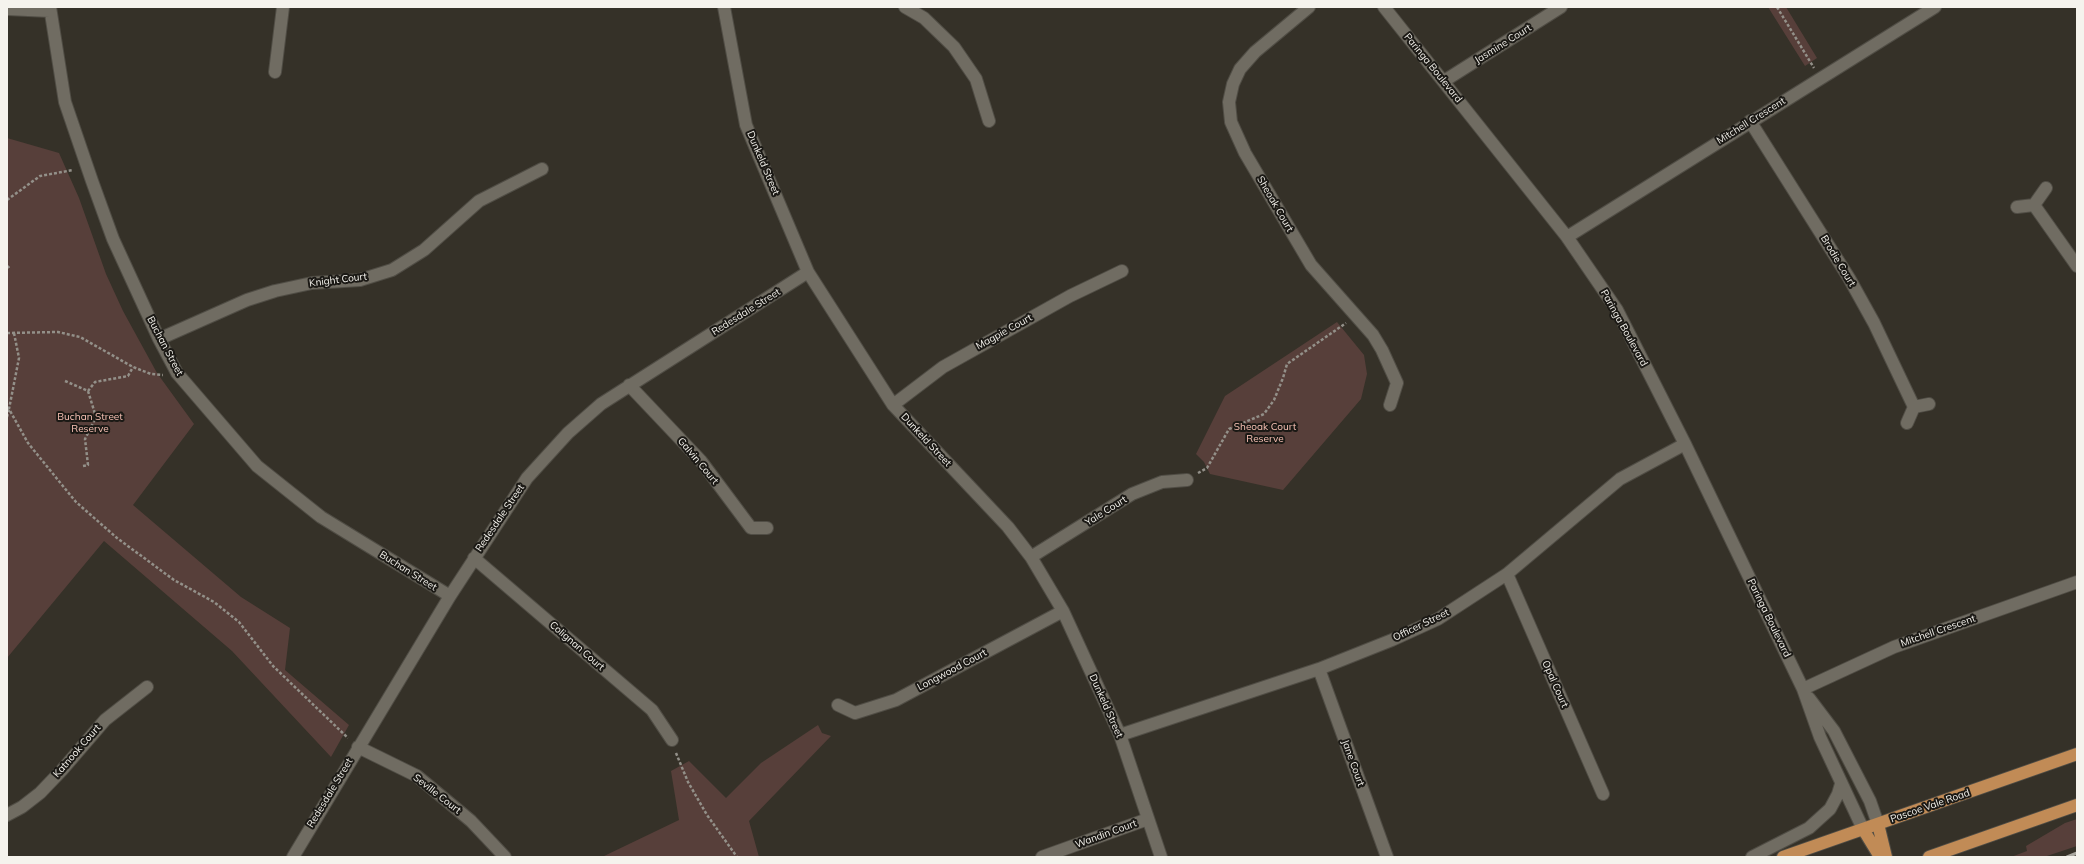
<!DOCTYPE html>
<style>
body{margin:0}
#map{position:relative;width:2084px;height:864px;overflow:hidden;background:#353128;font-family:Mulish,sans-serif}
canvas{display:block}
.frame{position:absolute;inset:0;border:8px solid #f5f3ed;pointer-events:none}
</style>
<div id="map">
<canvas width="2084" height="864"></canvas>
<div class="frame"></div>
</div>
<script>
const ctx = document.querySelector('canvas').getContext('2d');
ctx.lineJoin = 'round';
function fill(path, color) { ctx.fillStyle = color; ctx.fill(path, 'evenodd'); }
const poly = rows => new Path2D(rows.map(r => 'M' + r).join(''));
function trace(path, color, width, dash) { ctx.strokeStyle = color; ctx.lineWidth = width; ctx.lineCap = dash ? 'butt' : 'round'; ctx.setLineDash(dash || []); ctx.stroke(path); }
function label(font, color, halo, rows, align = 'center') {
  ctx.font = font + ' Mulish,sans-serif'; ctx.lineWidth = 4; ctx.setLineDash([]); ctx.textBaseline = 'middle'; ctx.strokeStyle = halo; ctx.fillStyle = color; for (const [text, x, y, turn = 0] of rows) {
    ctx.save(); ctx.translate(x, y); ctx.rotate((+turn || 0) * Math.PI / 180); ctx.textAlign = isNaN(turn) ? turn : align; if (halo) ctx.strokeText(text, 0, 0); ctx.fillText(text, 0, 0); ctx.restore();
  }
}
fill(poly([
 [1768,7,1786,7,1817,58,1805,66],
 [7,138,59,153,79,198,106,274,123,311,157,373,194,424,133,505,241,597,290,628,285,670,349,725,331,757,232,651,104,541,7,658],
 [1337,322,1364,355,1367,374,1361,399,1283,490,1210,474,1204,462,1196,454,1225,396],
 [818,725,822,733,831,736,749,821,759,857,602,857,679,820,671,771,689,761,726,798,761,763],
 [2077,819,2077,846,2044,857,2011,857,2027,851,2026,846,2065,823]
]), '#573f3a');
const minor = poly([
 [50,7,65,102,92,181,113,239,159,339,177,373,257,466,321,517,450,596],
 [724,7,746,125,808,272,893,405,1008,527,1031,557,1063,611,1120,735,1161,857],
 [905,7,924,18,954,47,976,79,989,121],
 [1309,7,1255,52,1240,69,1233,84,1229,102,1231,122,1245,153,1311,265,1373,335,1382,350,1397,383,1390,405],
 [1384,7,1567,237,1617,310,1685,444,1803,689,1820,737,1863,829],
 [7,9,50,11],
 [275,72,283,7],
 [1444,81,1561,7],
 [1750,121,1849,278,1874,323,1914,407],
 [2034,205,2077,266],
 [2034,205,2046,188],
 [2017,207,2034,205],
 [1567,237,1935,7],
 [159,339,247,300,275,291,312,283,360,280,392,270,424,250,479,201,542,169],
 [629,385,701,461,751,528,767,528],
 [893,405,943,367,1070,296,1122,271],
 [1914,407,1929,404],
 [1907,423,1914,407],
 [1031,557,1132,494,1162,482,1187,480],
 [474,558,652,710,672,740],
 [1507,574,1603,794],
 [1319,669,1387,857],
 [1803,689,1894,647,2077,582],
 [1809,698,1834,731,1870,801,1878,824],
 [838,705,855,713,896,700,1063,611],
 [1120,735,1319,669,1392,640,1438,619,1507,574,1620,479,1685,444],
 [358,747,417,776,471,821,505,857],
 [7,815,22,807,40,793,62,770,105,720,147,687],
 [293,857,450,596,527,478,568,433,601,404,808,272],
 [1042,857,1148,819],
 [1752,857,1809,828,1830,809,1838,794,1841,784]
]);
const major = poly([
 [1878,824,1886,857],
 [1863,829,1880,857],
 [1783,857,2077,754],
 [1929,857,2077,805]
]);
trace(minor, '#504d45', 14);
trace(major, '#504d45', 14);
trace(poly([
 [1777,7,1814,68],
 [7,200,40,176,73,170],
 [7,268,11,265],
 [7,333,58,332,80,337,133,367,151,374,163,375],
 [14,333,19,358,9,409,28,443,58,480,76,502,117,538,174,580,214,602,239,622,273,666,348,738],
 [65,381,88,391,95,382,128,376,133,367],
 [7,417,9,410],
 [83,466,88,465,85,439,96,417,88,391],
 [1198,473,1207,468,1229,429,1264,414,1274,400,1283,378,1287,364,1346,323],
 [676,753,688,782,707,815,737,857]
]), '#939089', 2.5, [3, 2]);
trace(minor, '#706c62', 12);
trace(major, '#c18b56', 12);
trace(poly([
 [2067,857,2077,853]
]), '#aaa8a0', 3);
label('10px', '#f5f3ed', '#1b1915', [
 ["Jasmine Court",1503,44,-32],
 ["Paringa Boulevard",1433,68,51],
 ["Mitchell Crescent",1751,121,-32],
 ["Dunkeld Street",763,163,67],
 ["Sheoak Court",1275,204,60],
 ["Brodie Court",1838,261,59],
 ["Knight Court",338,280,-7],
 ["Redesdale Street",746,312,-32],
 ["Paringa Boulevard",1624,328,61],
 ["Magpie Court",1004,332,-29],
 ["Buchan Street",165,346,62],
 ["Dunkeld Street",926,440,47],
 ["Galvin Court",698,461,50],
 ["Yale Court",1106,511,-32],
 ["Redesdale Street",500,518,-56],
 ["Buchan Street",408,571,32],
 ["Paringa Boulevard",1769,618,64],
 ["Officer Street",1421,625,-26],
 ["Mitchell Crescent",1938,631,-19],
 ["Colignan Court",577,646,41],
 ["Longwood Court",952,670,-28],
 ["Opal Court",1555,684,66],
 ["Dunkeld Street",1106,706,66],
 ["Katnook Court",77,751,-49],
 ["Jane Court",1353,763,70],
 ["Redesdale Street",330,793,-59],
 ["Seville Court",437,794,38],
 ["Pascoe Vale Road",1930,806,-19],
 ["Wandin Court",1106,834,-20]
]);
label('10px', '#fec6b9', '#1b1915', [
 ["Buchan Street",90,417],
 ["Reserve",90,429],
 ["Sheoak Court",1265,427],
 ["Reserve",1265,439]
]);
</script>
